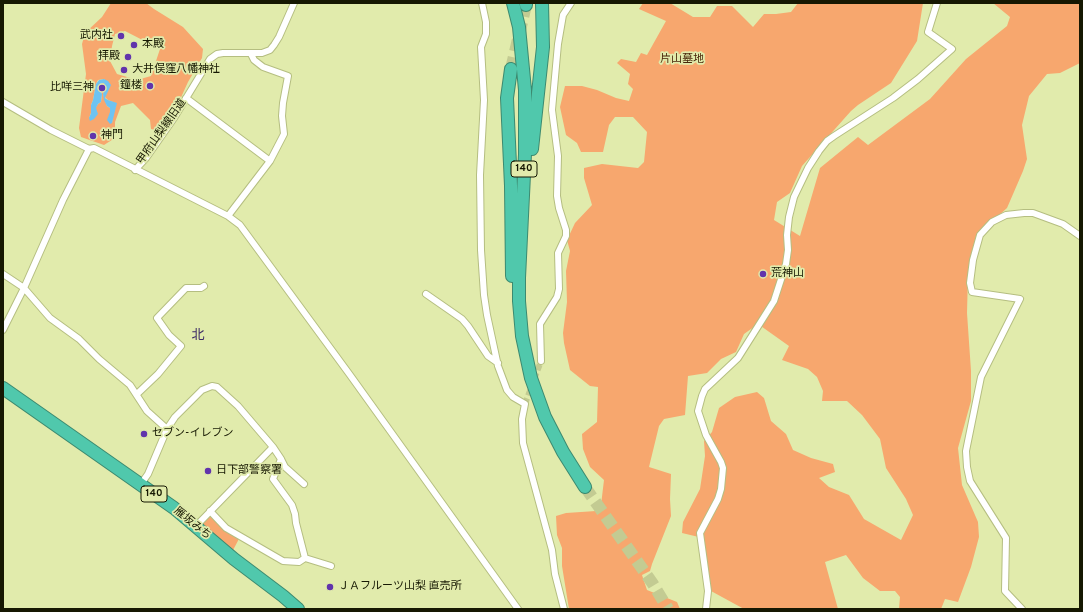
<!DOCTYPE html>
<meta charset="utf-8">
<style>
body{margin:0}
#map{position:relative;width:1083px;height:612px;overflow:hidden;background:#e1ebac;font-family:Overpass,sans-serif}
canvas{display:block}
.frame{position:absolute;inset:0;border:4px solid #161802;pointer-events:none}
</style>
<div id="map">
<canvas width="1083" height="612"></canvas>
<div class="frame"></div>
</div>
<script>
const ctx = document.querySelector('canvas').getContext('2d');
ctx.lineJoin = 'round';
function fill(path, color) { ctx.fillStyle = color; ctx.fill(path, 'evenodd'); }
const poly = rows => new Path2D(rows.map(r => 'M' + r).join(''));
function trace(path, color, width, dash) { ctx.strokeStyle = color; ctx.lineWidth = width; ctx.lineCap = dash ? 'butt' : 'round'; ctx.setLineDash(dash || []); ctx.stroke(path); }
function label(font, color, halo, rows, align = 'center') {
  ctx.font = font + ' Overpass,"Noto Sans JP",sans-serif'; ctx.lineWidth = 3.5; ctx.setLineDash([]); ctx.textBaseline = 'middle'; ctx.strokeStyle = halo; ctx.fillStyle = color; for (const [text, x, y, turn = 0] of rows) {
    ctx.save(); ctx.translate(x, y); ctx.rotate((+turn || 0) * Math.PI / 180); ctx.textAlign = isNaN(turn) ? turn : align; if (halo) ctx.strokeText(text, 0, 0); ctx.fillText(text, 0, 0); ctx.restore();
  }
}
fill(poly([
 [111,3,146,3,154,9,183,27,203,49,202,58,188,82,178,104,159,131,151,129,150,120,133,103,121,106,115,122,115,138,104,145,81,137,79,128,86,74,82,44,85,33,102,17],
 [125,31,160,49,151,76,137,80,117,74,110,61,112,46,115,34],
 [104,79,110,85,105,97,108,100,113,102,116,107,114,109,112,123,110,108,107,106,103,94,106,87,104,83,100,84,99,88,102,94,101,102,98,104,89,118,91,113,91,105,93,100,96,84,98,80],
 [643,3,670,3,693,17,710,17,717,6,732,6,753,27,764,14,776,14,791,12,798,3,923,3,917,41,891,83,858,105,851,111,802,166,790,193,777,202,774,220,800,236,820,168,858,137,868,145,930,99,966,59,1007,26,1010,17,993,3,1080,3,1080,63,1060,73,1047,74,1029,96,1022,125,1027,159,1023,171,1007,208,976,236,968,274,967,313,971,371,971,401,958,448,962,485,978,522,979,537,971,567,958,602,945,599,941,609,899,609,900,597,895,591,880,591,863,578,846,555,825,562,838,609,744,609,711,591,703,538,682,533,683,522,700,489,705,456,704,441,712,432,719,408,735,397,757,392,764,398,771,421,786,434,793,450,811,458,833,464,835,472,819,478,829,487,849,495,864,519,901,540,913,515,906,499,886,468,880,439,862,415,847,401,822,401,823,391,817,377,808,369,782,360,789,346,758,324,744,334,736,352,721,359,707,373,688,376,685,415,664,419,659,426,649,467,671,474,670,499,671,516,652,564,650,571,642,575,647,590,677,602,680,609,569,609,562,566,562,548,557,535,556,516,566,513,596,511,601,505,604,480,590,467,583,449,582,434,597,422,598,387,590,386,570,370,564,343,563,333,567,302,566,271,570,251,567,240,575,223,592,205,584,178,584,168,602,164,638,168,644,162,647,132,633,117,615,117,609,125,603,152,581,152,577,143,566,135,560,107,565,86,582,86,597,90,616,98,629,101,633,89,628,84,630,74,617,63,621,59,636,62,641,53,647,55,666,21,639,9],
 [211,512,240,537,232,552,201,524]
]), '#f7a76e');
fill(poly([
 [104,79,108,81,111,85,105,98,108,100,117,103,112,123,110,124,107,120,110,112,110,108,107,106,104,100,103,94,105,87,104,83,100,84,99,88,102,94,101,102,98,104,96,108,98,114,94,119,90,121,89,118,91,113,91,105,93,100,96,84,99,80]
]), '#6ec3f2');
trace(poly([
 [525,404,541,361]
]), '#c3cb92', 6, [6, 3]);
trace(poly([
 [511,69,526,5],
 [585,487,653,584,668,609]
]), '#c3cb92', 12, [12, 6]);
const street = poly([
 [482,3,486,22,486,34,481,47,484,100,480,175,481,250,484,295,487,315,498,366,507,390,513,397,525,404,522,419,523,443,552,550,555,574,564,609],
 [186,98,270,161],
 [3,102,51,130,89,149],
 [89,149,94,148,228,216,240,225,350,375,518,609],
 [135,170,146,158,174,118,210,59,217,54,223,53,262,53,270,50,274,45,279,37,294,3],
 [228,216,270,161,284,134,282,116,283,103,288,76,263,67,254,60,251,54],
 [3,274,24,288,50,318,79,339,99,359,130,385,147,411,167,429],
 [426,294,462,319,468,326,488,356,498,363],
 [3,330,24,288,63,200,89,149],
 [541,361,540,324,557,297,559,289,558,253,566,236,566,230,559,208,557,196,558,156,552,110,558,44,563,15,571,3],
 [137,394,158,374,181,346,169,335,157,318,186,288,201,288,204,286],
 [281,459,285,467,304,484],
 [141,484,148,474,167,429,175,417,202,390,212,386,217,387,238,406,273,447],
 [210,511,226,528,283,561,299,562,305,558,331,566],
 [196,526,273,447,281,459,273,479,292,505,295,514,296,523,305,558],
 [706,609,708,591,700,533,718,499,721,489,723,468,721,462,706,435,698,411,702,396,705,389,738,358,774,301,786,264,788,250,787,235,789,217,794,197,808,168,819,151,827,141,834,136,893,98,918,79,952,49,928,32,937,3],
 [1022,609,1005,591,1006,538,970,481,967,467,966,451,981,377,1020,299,972,292,970,283,973,260,980,235,992,222,1006,215,1024,213,1033,213,1063,224,1080,236]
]);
const highway = poly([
 [513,3,519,27,525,90,525,154,519,278,519,301,522,336,531,378,545,417,563,452,585,487],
 [526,5,526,3],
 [511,69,507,98,511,186,512,276],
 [532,149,543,47,542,3],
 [3,388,174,508,234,559,283,596,298,609]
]);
trace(street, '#b5be81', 8);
trace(highway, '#3c8a70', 14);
trace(street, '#fff', 6);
trace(highway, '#50c8ac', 12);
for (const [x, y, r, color] of [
 [121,36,4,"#6134ac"],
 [134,45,4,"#6134ac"],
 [128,57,4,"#6134ac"],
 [124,70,4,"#6134ac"],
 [150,86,4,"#6134ac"],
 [102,88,4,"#6134ac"],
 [93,136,4,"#6134ac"],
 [763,274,4,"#6134ac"],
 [144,434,4,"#6134ac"],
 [208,471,4,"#6134ac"],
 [330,587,4,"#6134ac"]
]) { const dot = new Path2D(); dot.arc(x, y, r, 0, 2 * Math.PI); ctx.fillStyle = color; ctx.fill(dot); trace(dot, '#e1ebac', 1.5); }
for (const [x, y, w] of [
 [524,169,26],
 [154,494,26]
]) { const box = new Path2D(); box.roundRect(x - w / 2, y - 8, w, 16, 3); ctx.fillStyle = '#e1ebac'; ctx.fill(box); trace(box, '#161802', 1); }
label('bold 10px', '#161802', null, [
 ["140",524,169],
 ["140",154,494]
]);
label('11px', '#161802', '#e1ebac', [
 ["武内社",113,36,"right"],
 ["本殿",142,45],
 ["拝殿",120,57,"right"],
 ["大井俣窪八幡神社",132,70],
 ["鐘楼",142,86,"right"],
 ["比咩三神",94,88,"right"],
 ["神門",101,136],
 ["荒神山",771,274],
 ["セブン-イレブン",152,434],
 ["日下部警察署",216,471],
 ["ＪＡフルーツ山梨 直売所",338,587]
], 'left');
label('11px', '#49260a', '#e1ebac', [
 ["片山墓地",682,60]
]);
label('11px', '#161802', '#e1ebac', [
 ["甲府山梨線旧道",162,132,-55],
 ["雁坂みち",192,524,39]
]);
label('13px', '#3c2a65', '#e1ebac', [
 ["北",198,336]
]);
</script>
